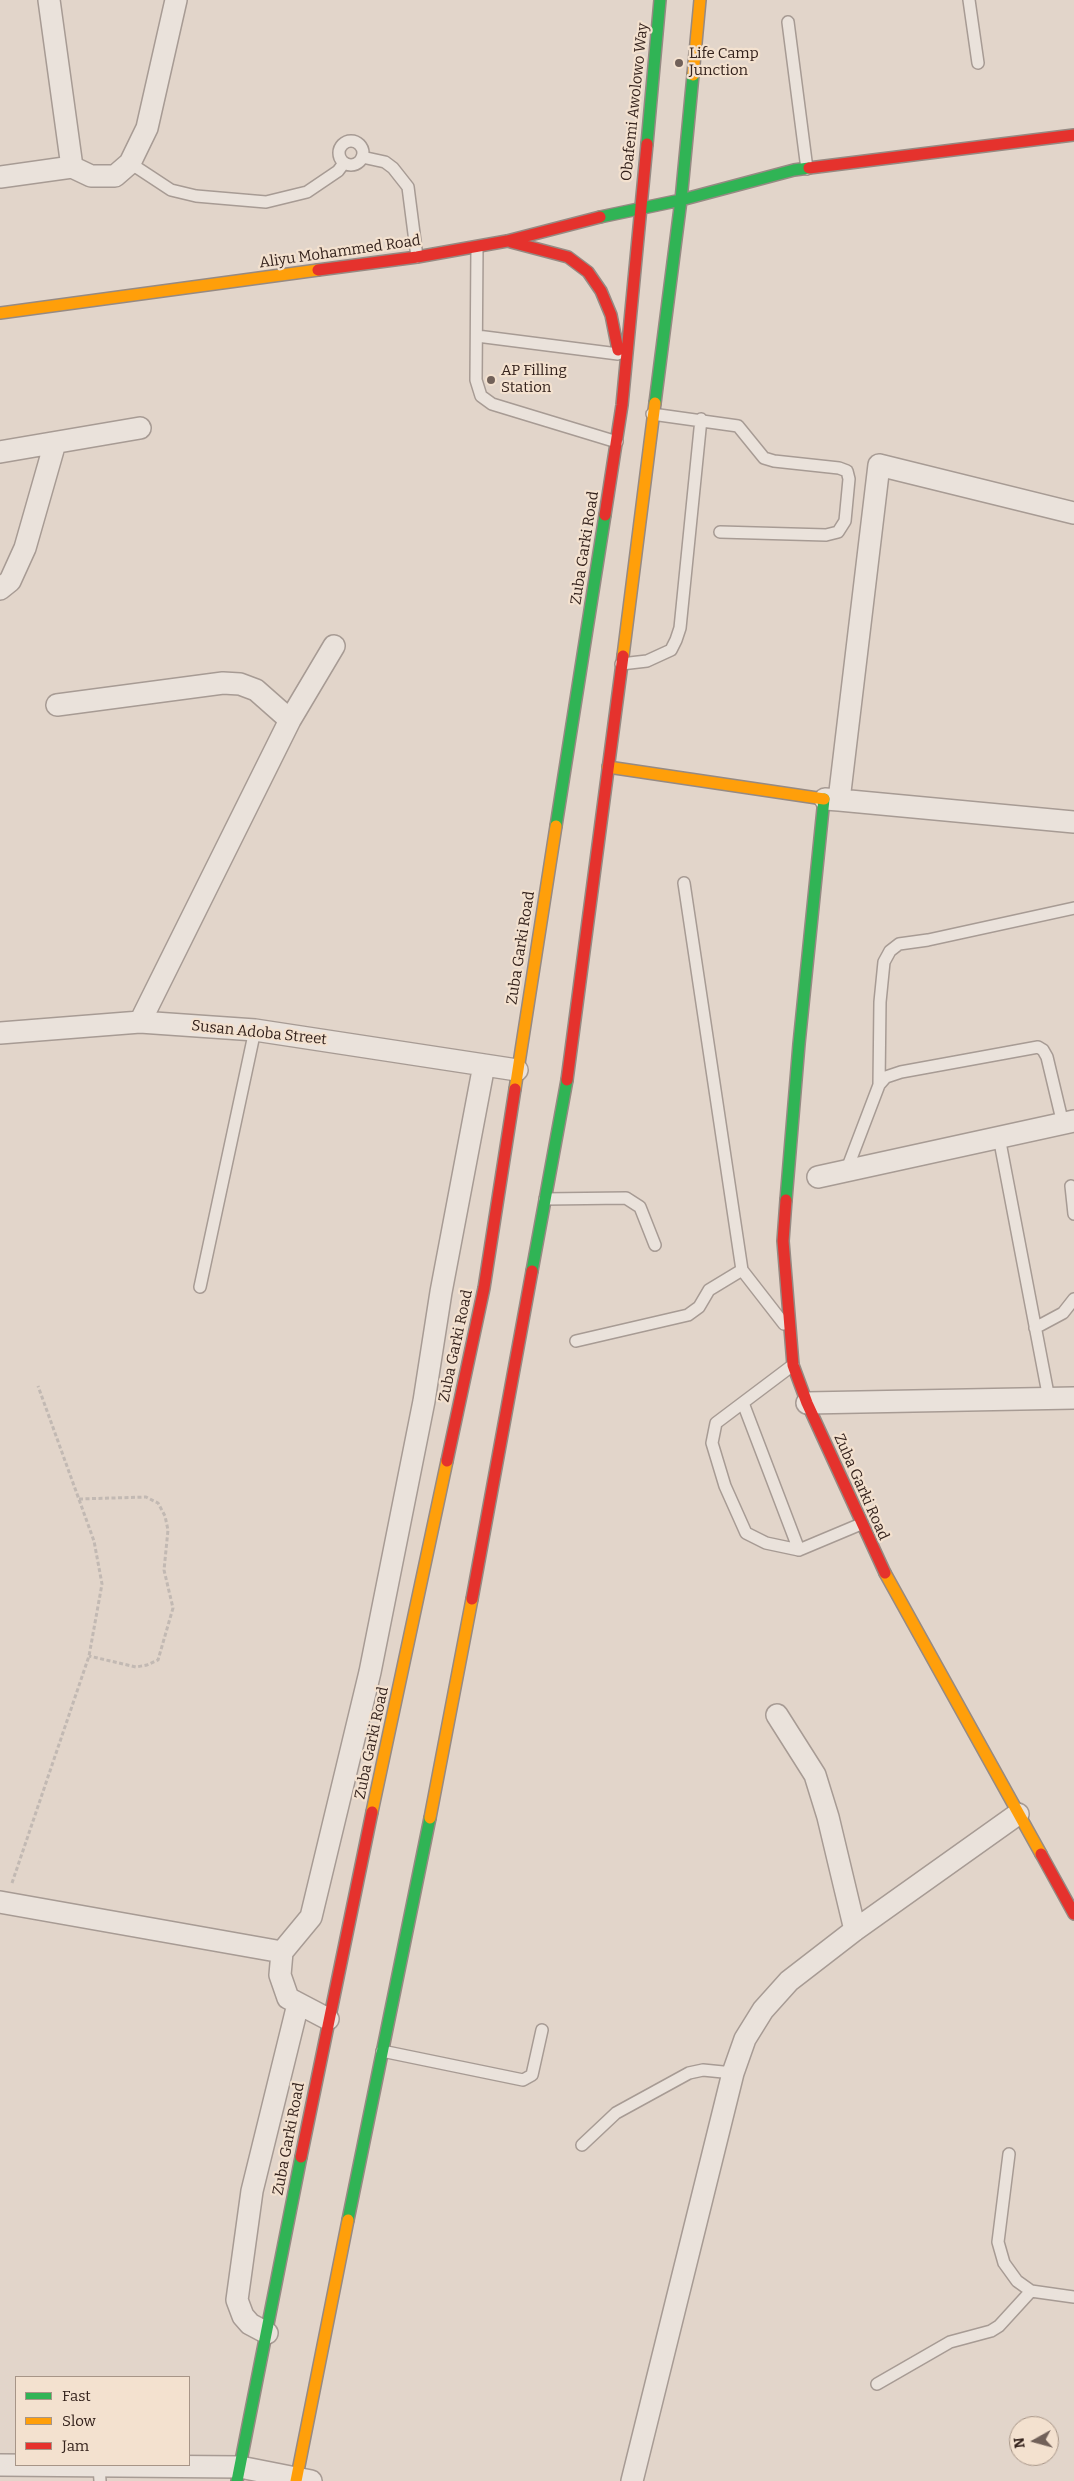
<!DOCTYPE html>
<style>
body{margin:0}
#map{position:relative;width:1074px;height:2481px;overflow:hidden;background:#e2d5ca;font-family:Bitter,serif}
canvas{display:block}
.legend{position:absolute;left:15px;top:2376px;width:175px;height:90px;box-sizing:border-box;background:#f3e1cf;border:1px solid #a79587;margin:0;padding:6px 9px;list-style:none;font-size:15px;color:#34221c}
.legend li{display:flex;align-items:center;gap:10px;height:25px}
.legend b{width:25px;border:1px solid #a79587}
.north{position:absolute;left:1009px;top:2416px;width:50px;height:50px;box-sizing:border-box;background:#f3e1cf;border:1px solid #a79587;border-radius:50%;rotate:263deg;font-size:14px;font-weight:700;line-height:20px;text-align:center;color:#34221c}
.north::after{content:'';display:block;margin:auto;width:18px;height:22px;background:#716159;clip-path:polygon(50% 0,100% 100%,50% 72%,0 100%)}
</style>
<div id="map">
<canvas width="1074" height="2481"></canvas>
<ul class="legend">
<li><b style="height:6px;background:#30b455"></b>Fast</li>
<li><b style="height:6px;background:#ff9f0a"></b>Slow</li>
<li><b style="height:6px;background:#e5322d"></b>Jam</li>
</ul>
<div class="north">N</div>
</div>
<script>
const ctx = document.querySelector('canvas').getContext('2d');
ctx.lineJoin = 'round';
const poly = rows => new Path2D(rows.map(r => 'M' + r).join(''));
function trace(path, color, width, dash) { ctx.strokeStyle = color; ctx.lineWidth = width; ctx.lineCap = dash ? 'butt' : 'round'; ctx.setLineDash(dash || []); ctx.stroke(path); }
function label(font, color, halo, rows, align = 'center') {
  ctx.font = font + ' Bitter,serif'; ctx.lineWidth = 4.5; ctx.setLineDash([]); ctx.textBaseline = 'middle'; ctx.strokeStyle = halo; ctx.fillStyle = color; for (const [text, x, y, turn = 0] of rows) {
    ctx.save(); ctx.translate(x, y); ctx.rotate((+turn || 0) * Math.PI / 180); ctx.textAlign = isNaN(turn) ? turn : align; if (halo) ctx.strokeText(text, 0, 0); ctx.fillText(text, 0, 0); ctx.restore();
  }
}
const lane = poly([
 [969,0,978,63],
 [788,22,807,169],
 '339 153a12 12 0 1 1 24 0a12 12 0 1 1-24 0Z',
 [362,157,385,162,393,168,408,187,417,257],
 [130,163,171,190,196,196,266,202,307,192,338,171,344,163],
 [477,247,476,380,481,396,492,404,617,442],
 [477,336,618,354],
 [652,414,738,426,764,458,774,461,839,468,847,471,849,479,845,521,838,532,826,535,720,532],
 [621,664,647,661,671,650,676,640,680,628,701,419],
 [684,883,742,1270,784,1324],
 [879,1085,880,1002,884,962,890,951,899,944,928,940,1074,908],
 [999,1137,1049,1399],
 [847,1169,879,1085,886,1077,901,1072,1038,1047,1043,1050,1047,1057,1063,1124],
 [1071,1186,1074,1214],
 [545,1199,626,1198,640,1207,655,1245],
 [200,1287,255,1030],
 [1035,1328,1063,1313,1074,1299],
 [576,1341,688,1315,699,1307,709,1290,742,1270],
 [793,1365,716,1423,712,1443,725,1486,746,1533,766,1543,799,1550,861,1524],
 [743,1403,799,1550],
 [382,2051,523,2080,532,2075,542,2030],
 [582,2145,616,2113,689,2073,703,2070,733,2073],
 [1009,2154,998,2242,1004,2263,1017,2281,1031,2291,1074,2297],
 [877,2384,950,2342,991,2331,999,2326,1031,2291],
 [99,2465,100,2481]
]);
const street = poly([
 [49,0,72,167],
 [0,177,72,167,91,176,115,176,130,163,147,128,176,0],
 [0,452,140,428],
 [0,589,10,581,25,548,55,443],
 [57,705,223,683,240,684,256,690,290,720],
 [825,799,839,800,879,465,1074,513],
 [839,800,1074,822],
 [140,1022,290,720,334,646],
 [0,1033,140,1022,255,1030,517,1070],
 [818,1177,1074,1121],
 [807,1403,1074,1398],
 [777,1715,815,1775,828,1817,855,1930],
 [0,1902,282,1952,280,1975,288,1998,328,2019],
 [282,1952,311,1917,370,1672,424,1401,441,1292,484,1065],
 [267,2333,250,2324,243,2316,237,2300,252,2191,298,2004],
 [0,2465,240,2467,311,2481],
 [632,2481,733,2073,745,2039,763,2010,789,1981,855,1930,1018,1814]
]);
const fast = poly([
 [647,144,660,0],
 [600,217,681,200,794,170,809,168],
 [655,403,681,200,693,75],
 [556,826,605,515],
 [786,1200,799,1044,824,799],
 [532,1271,567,1080],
 [348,2220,430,1818],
 [237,2481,301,2157]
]);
const slow = poly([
 [693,75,700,0],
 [0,313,318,270],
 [623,656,655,403],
 [608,767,824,799],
 [515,1089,556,826],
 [885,1573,1041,1854],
 [372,1812,447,1461],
 [430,1818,472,1599],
 [296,2481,348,2220]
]);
const jam = poly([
 [809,168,1074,135],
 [511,242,568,257,588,272,601,291,611,315,618,350],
 [318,270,417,257,507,241,600,217],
 [605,515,622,405,647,144],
 [567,1080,623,656],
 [786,1200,783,1241,793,1365,807,1403,885,1573],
 [447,1461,484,1288,515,1089],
 [472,1599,532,1271],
 [1041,1854,1074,1914],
 [301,2157,372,1812]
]);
trace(lane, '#a79b94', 14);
trace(street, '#a79b94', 24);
trace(fast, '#968a83', 14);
trace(slow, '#968a83', 14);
trace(jam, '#968a83', 14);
trace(poly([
 [79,1499,146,1497,158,1503,165,1516,168,1530,164,1570,173,1608,158,1660,147,1665,136,1667,89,1656],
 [12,1883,89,1656,102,1584,94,1541,38,1386]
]), '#c2b9b3', 3, [4, 2.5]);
trace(lane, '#eae2db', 11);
trace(street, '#eae2db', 21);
trace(fast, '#30b455', 11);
trace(slow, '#ff9f0a', 11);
trace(jam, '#e5322d', 11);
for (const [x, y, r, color] of [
 [679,63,5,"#716159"],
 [491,380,5,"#716159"]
]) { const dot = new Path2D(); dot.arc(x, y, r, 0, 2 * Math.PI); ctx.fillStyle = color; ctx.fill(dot); trace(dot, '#f3e1cf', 2); }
label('15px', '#34221c', '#f3e1cf', [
 ["Life Camp",689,54],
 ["Junction",689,71],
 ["AP Filling",501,371],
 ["Station",501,388]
], 'left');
label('15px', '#34221c', '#f3e1cf', [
 ["Obafemi Awolowo Way",635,102,-84],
 ["Aliyu Mohammed Road",340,252,-8],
 ["Zuba Garki Road",585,548,-81],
 ["Zuba Garki Road",521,948,-81],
 ["Susan Adoba Street",259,1033,6],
 ["Zuba Garki Road",456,1346,-78],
 ["Zuba Garki Road",861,1487,66],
 ["Zuba Garki Road",372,1743,-78],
 ["Zuba Garki Road",289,2139,-79]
]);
</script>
